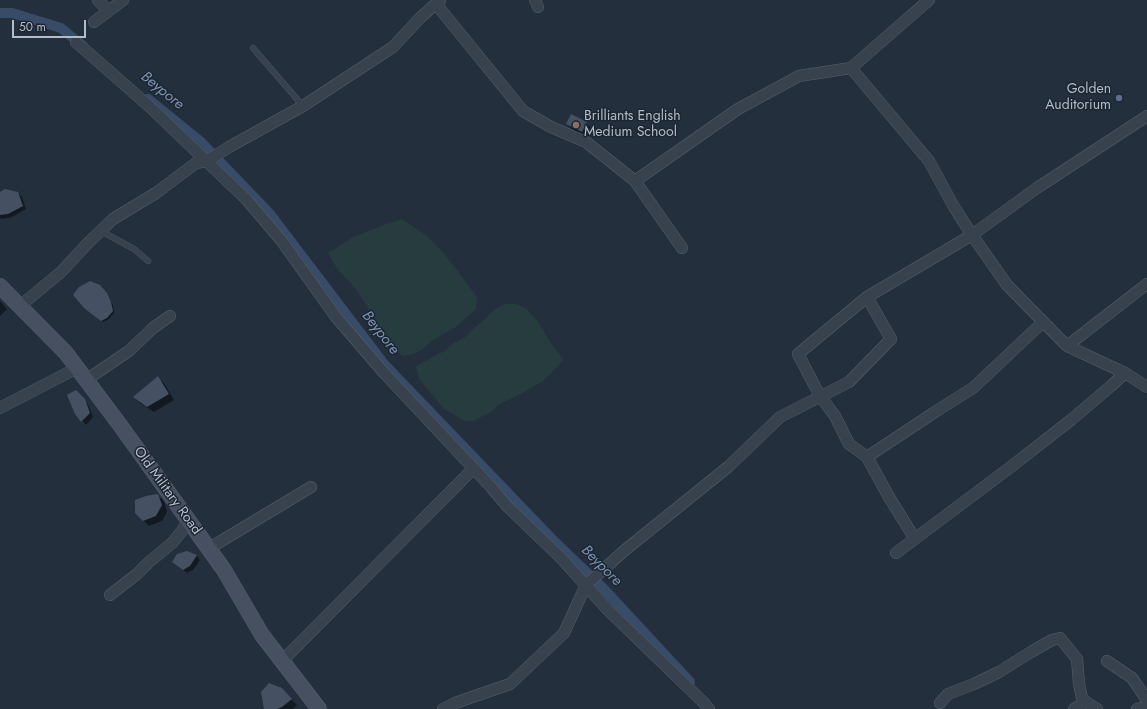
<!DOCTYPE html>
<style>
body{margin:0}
#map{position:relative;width:1147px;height:709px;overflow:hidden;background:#242f3e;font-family:Jost,sans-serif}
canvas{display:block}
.scale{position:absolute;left:12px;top:20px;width:74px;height:18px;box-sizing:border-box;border:2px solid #b4bcc9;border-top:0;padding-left:5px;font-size:12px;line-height:14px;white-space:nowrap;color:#b4bcc9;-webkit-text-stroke:3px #1d2633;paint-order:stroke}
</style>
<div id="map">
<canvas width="1147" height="709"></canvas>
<div class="scale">50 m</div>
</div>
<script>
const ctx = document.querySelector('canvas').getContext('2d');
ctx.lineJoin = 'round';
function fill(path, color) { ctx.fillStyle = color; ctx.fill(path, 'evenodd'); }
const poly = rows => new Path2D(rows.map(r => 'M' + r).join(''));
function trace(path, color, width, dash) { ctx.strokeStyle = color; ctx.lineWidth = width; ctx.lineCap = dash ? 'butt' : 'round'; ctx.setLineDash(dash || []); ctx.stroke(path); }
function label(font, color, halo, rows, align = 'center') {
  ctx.font = font + ' Jost,sans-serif'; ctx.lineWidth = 3; ctx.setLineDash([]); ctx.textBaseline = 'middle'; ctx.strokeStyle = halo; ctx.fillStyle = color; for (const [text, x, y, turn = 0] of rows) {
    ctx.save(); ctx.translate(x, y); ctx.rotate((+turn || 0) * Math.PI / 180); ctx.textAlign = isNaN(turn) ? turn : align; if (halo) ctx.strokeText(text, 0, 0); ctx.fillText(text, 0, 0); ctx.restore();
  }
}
fill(poly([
 [402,219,426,235,439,248,450,261,477,297,476,309,456,327,433,340,423,349,414,354,403,356,393,348,383,337,375,327,372,314,358,292,349,281,338,270,328,253,354,237,386,224],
 [504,304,515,304,526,308,539,323,550,342,563,359,558,366,543,381,517,396,498,405,491,412,481,417,474,421,465,421,444,409,419,379,416,366,444,351,454,343,465,337,471,331,486,318,495,309]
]), '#263c3f');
fill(poly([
 [586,123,592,129,588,137,573,130,567,124],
 [0,193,18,193,22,197,26,209,12,217,1,219,0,217],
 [102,288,108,296,113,305,114,313,109,319,103,322,85,309],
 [0,301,7,309,0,316],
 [158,378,164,383,174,400,154,412,140,403,135,397],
 [75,391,88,404,93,417,86,425,76,413],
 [158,496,164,501,167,512,162,521,149,526,136,513],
 [187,552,197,556,200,560,194,569,187,573,177,565],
 [281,689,297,705,293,709,265,709]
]), '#0007');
trace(poly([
 [0,13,12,13,61,28,83,46],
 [148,99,201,142,270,214,384,364,552,539,602,587,690,682]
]), '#394c67', 10);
fill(poly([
 [571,114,587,122,582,132,566,124],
 [5,189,18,192,23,206,8,214,0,215,0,192],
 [90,281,100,285,107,293,111,302,113,311,107,318,101,321,85,309,73,295,79,287],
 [158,376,169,394,147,407,133,397],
 [76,390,85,399,90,413,81,422,75,414,67,395],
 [158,494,162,505,156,516,143,521,135,513,135,500,146,496],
 [187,551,197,555,190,566,183,570,172,562,177,554],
 [269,683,282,688,292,699,282,707,277,709,264,709,261,692]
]), '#455162');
const lane = poly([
 [253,48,303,106],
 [101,231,134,249,148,261]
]);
const street = poly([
 [98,0,108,11],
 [535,0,538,7],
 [929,0,851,68,929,161,954,207,972,235,1007,285,1067,346,1147,284],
 [436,4,523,111,551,127,586,142,635,181,682,248],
 [94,22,123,0],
 [76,42,150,107,247,200,281,240,336,317,385,374,491,487,508,507,561,558,607,609,704,703,709,709],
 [635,181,738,109,799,76,851,68],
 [867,297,798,354,820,396,835,416,849,444,867,457,889,497,915,539],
 [20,306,61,272,88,243,113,219,156,193,196,163,207,161,229,147,303,106,393,47,420,18,440,0],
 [1125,373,1147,387],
 [86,380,129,351,153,328,170,316],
 [0,408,77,368],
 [867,457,938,410,973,388,1043,322],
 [208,549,311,487],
 [896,553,1008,469,1071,420,1111,386,1125,373,1067,346],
 [110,595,137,574,148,563,172,543,182,531,188,520],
 [282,661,473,469],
 [1107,661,1132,678,1147,700],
 [940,703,948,694,974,684,999,672,1031,652,1052,640,1060,638,1077,659,1079,684,1082,698,1086,702,1097,709],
 [443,709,455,703,510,684,564,633,586,585,625,550,728,467,780,417,849,382,891,339,867,297,972,235,1037,188,1147,116],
 [1074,709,1086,702],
 [1137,709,1147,707]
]);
const secondary = poly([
 [0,286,66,353,120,425,224,570,262,635,319,709]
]);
trace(lane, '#565f6c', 6);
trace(street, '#565f6c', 12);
trace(secondary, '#565f6c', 16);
trace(lane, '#38414e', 5.5);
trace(street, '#38414e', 11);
trace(secondary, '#465061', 15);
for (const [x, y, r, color] of [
 [1119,98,4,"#5c6f8a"],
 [576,125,4,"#8d6e63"]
]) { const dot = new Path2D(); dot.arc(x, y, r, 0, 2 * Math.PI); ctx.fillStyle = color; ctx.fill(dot); trace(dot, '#1d2633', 1.5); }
label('14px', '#b4bcc9', '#1d2633', [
 ["Golden",1111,90],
 ["Auditorium",1111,106],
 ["Brilliants English",584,117,"left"],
 ["Medium School",584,133,"left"]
], 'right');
label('14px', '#b4bcc9', '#1d2633', [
 ["Old Military Road",167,491,54]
]);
label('italic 15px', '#7c92b1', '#1d2633', [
 ["Beypore",162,91,39],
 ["Beypore",380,333,52],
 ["Beypore",601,566,45]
]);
</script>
